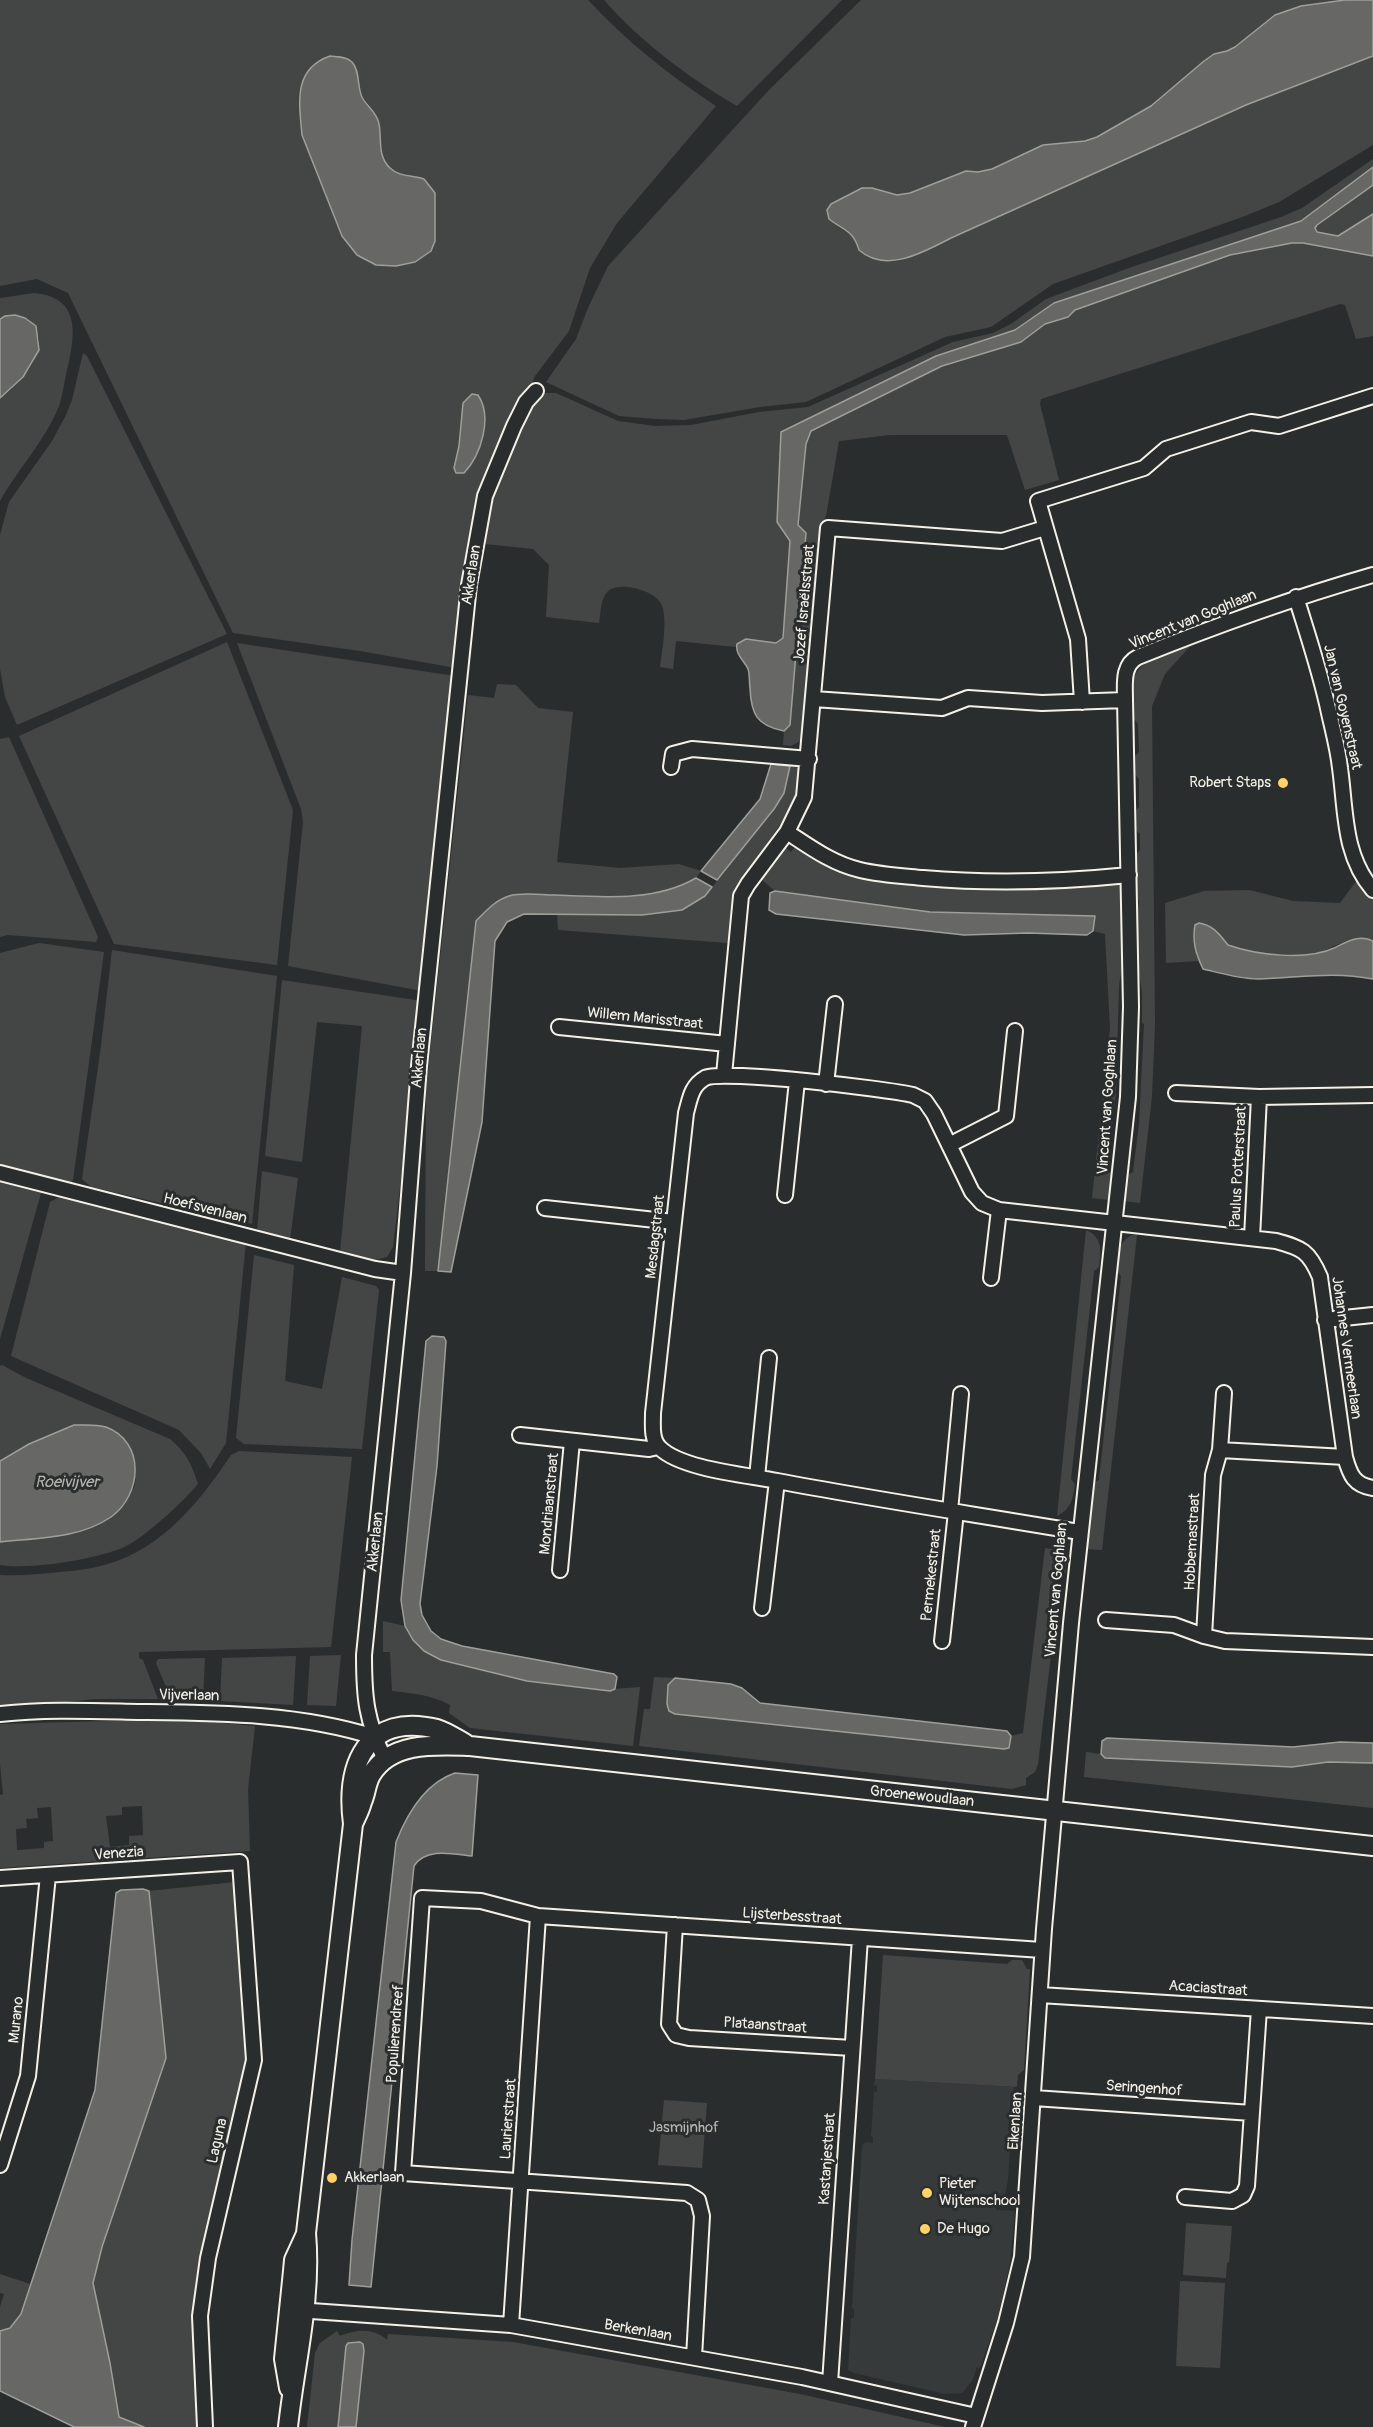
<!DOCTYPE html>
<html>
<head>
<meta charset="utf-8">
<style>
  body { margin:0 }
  canvas { display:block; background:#2a2d2e }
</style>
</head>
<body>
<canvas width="1373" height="2427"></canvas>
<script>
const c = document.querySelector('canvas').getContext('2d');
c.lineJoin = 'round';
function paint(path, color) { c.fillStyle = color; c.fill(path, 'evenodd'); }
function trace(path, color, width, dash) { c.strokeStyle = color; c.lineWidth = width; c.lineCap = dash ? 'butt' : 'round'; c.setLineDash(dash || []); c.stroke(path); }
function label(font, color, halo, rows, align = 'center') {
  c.font = font + ' Pangolin,sans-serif'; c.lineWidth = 6; c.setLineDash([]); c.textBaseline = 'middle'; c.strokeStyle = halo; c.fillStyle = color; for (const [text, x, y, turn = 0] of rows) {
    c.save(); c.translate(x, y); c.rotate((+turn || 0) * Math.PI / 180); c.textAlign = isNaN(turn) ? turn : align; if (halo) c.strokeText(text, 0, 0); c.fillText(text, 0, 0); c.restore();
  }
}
const built = new Path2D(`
  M875,2079L1014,2087L1008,2179L1005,2197L997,2196L996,2210L1015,2211L1010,2263L998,2317L980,2368L977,2367L972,2381L962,2393L945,2394L854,2373L848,2370L851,2318H854V2309L852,2308L862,2145L866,2142L873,2143V2137L871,2136L874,2092H877V2086L874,2085Z`);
const green = new Path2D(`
  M0,0H588C626,41 669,75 716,106L617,223L590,268L569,331L535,376L498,458L456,668L360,651L233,633L68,293L37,279L0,286ZM301,88L360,90C364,102 375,109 379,122C384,141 375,167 401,175C408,177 417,176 424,179L435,193V241L342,236L302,135Z
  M604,0H842L737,106C688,77 642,43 604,0Z
  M861,0H1345L1275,15L1235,47L1227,51L1214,54L1204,61L1151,106L1098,137L1085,141L1043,145L992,169L978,172L966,171L910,193L897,195L872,188H862L831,204L837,226L855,238L859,250L922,253L951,238L1246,105L1373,56V145L1279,202L1245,216L1053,284L991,327L945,337L806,402L760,407L684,420L656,419L619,416L546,382L576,339L588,308L608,266L769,90Z
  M1373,159V167L1301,221L1054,303L1015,330L936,356L781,432L777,522L790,541L783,638L777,643L746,639L737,644L736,647L676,641L673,669L660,667C662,651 669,615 660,602C652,590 620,581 608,591C600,599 601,613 599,623L546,617L549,565L533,549L485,544L494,483L518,428L541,393H556L618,421L655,426L691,425L759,412L808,407L953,342L993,333L1011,324L1046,299L1129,268L1281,217L1302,208Z
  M1373,185V214L1338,236L1317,232L1315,228L1317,225Z
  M1292,243H1303L1373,256V336L1356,339L1345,305L1340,304L1041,399L1040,404L1059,480L1025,490L1007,435H890L839,441L826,516L822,522L806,738L791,746L783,745L784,731L790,725L806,534L798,525L806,444L811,431L942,366L1021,342L1045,324L1068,317L1075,310L1230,255Z
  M34,293C83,297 75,338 66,375C64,385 62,397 59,406C45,441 18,469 0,501V398C19,385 40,362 39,338L5,316L0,319V298Z
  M83,353L87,356L227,634L17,725L5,697L0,669V535L9,502L52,441L66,415L72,400Z
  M227,642L293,810L277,965L114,944L19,736Z
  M237,643L455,676L422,991L288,966L303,822L301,809Z
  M1193,643L1165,674L1152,706L1155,1025L1152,1096L1140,1203L1125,1201L1126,1176L1133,1172L1139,1124L1144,1024L1142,1023V992L1137,961L1136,921L1139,902L1136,895L1135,855L1140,850V834L1135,829V811L1139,807V779L1134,773V757L1139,752L1138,724L1133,718C1133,707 1131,692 1133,681C1139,657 1172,651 1193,643Z
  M497,684L516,685L538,708L573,712L557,862L620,868L679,864L701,871L696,878L678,889L612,898L538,894L476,921L438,1271H425L426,1090L468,695L494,698Z
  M9,737L98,937L96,942L8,935L0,937V739Z
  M790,766L805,769L797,800L732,894L728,943L558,930L557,914L642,915L682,910L705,896L774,809L784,793Z
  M796,846L821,861L948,887H1048L1114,881L1120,883L1122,888L1120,912L1123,920V962L1119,985L1116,1092L1107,1169L1113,1175L1109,1200L1092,1198L1110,1028L1105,934L1093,931L1095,916L930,912L775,891L760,878L785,847L791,852Z
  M1357,880L1373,897V941C1355,931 1327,952 1308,956C1297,958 1241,951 1230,946C1225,944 1222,937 1218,933L1196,955L1199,961L1166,963L1165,903L1204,891L1249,890L1293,901L1340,903Z
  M39,943L104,952L73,1180L70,1183L0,1166V953Z
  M112,950L277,976L252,1224L91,1187L82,1179L101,1046Z
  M282,980L422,1001L393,1247L387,1257L371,1261L340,1252L362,1026L317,1022L302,1162L265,1156Z
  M262,1171L298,1178L290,1240L257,1232Z
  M0,1182L41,1193L0,1339Z
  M61,1196L246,1242L226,1443L210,1469L201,1453L179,1430L11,1356L50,1202Z
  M1086,1230C1103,1237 1101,1251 1099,1267L1094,1271L1071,1479L1075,1484C1073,1499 1071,1509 1057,1516Z
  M1132,1235H1137L1102,1550L1085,1549L1091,1484L1099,1480L1121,1276L1115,1269C1117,1255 1118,1242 1132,1235Z
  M254,1255L294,1265L285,1381L322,1389L342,1277L376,1286L379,1290L362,1449L244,1444L236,1438Z
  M2,1365L26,1378L170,1439C186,1452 192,1465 198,1484C185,1500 146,1536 128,1545C102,1559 30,1570 0,1565V1542L39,1538L128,1499L135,1485L136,1468L91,1426C58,1425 28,1445 0,1461V1366Z
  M239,1451L352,1457L331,1647L139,1652V1658L143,1660L158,1699H95L0,1709V1575C20,1576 40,1574 60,1572C70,1571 82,1570 92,1568C156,1556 197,1506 231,1455Z
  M1045,1548L1064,1551L1067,1560L1065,1575L1060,1579L1038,1764L1035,1772L1026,1778V1785L1012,1789L639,1746L644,1709H650L654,1677L675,1678L671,1681L667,1704L1008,1748L1011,1736L1023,1733Z
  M383,1621L405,1626L424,1651L441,1660L527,1681L610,1691L615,1689L640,1687L633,1746L470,1728L449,1713L450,1705C432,1695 412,1693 392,1691L390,1652H383Z
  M341,1655L336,1706L307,1705L310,1656Z
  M296,1656L293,1705L220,1701L222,1658Z
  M205,1658L203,1701L171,1699L156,1663L158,1659Z
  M180,1719L255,1726L248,1789L250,1851L0,1868V1795L3,1794L0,1764V1724ZM142,1806L143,1835L129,1836V1845L110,1847L106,1816L122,1815V1807ZM51,1807L53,1841L44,1842V1848L17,1850L16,1829L27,1828L26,1819L38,1818L37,1808Z
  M1086,1752L1101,1754L1105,1758L1292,1767L1328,1762L1373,1763V1808L1084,1777Z
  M235,1882L246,2059L195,2285L196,2427H144L119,2417L110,2363L93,2283L102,2247L166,2058L149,1891Z
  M883,1955L1007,1964L1012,1960H1022L1027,1969H1030L1024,2070L1018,2075L1017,2087L875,2079Z
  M664,2100L707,2103L702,2168L658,2165Z
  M1186,2223L1232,2226L1229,2262L1227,2263L1226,2278L1183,2275Z
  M0,2274L30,2284C25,2303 22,2326 0,2331V2307L4,2294L0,2293Z
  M1180,2281L1225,2283L1220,2368L1176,2366Z
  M337,2331L340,2336C357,2329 374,2328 387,2340L388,2334L513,2342L800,2394L945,2427H356L364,2351L363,2344C357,2340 352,2343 346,2346L338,2427H307L315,2353L320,2343Z`);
const water = new Path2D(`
  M1345,0H1373V56L1246,105L951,238C924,252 886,274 859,250C853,230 844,231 829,219L827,210L831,204L862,188H872L897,195L910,193L966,171L978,172L992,169L1043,145L1085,141L1097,137L1151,106L1204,61L1214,54L1227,51L1235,47L1275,15L1301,6Z
  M330,56C337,57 346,56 352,62C360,70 357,87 362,97C367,107 377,112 379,124C382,139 377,156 390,168C399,177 412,175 424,179L435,193V241L431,251L415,262L396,266L376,265L357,255L342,236L302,135C299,102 293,69 330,56Z
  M1373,167V185L1317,225L1315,228L1317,232L1338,236L1373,214V256L1303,243H1292L1230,255L1075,310L1068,317L1045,324L1021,342L942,366L811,431L806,444L798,525L806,533L790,725L784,731C757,726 751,714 750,688C749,682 750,674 748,669C744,660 735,655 737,644L746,639L776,643L783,638L790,541L777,522L781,432L936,356L1015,330L1054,303L1301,221Z
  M15,315L25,318L36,326L39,350L23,377L0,398V319L5,316Z
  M472,394L478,395C493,417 481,455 464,473H456L454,468L459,446L463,403Z
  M771,764L790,766L784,793L774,809L717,880L701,871L760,799Z
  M696,878L712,887L705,896L682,910L642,915L524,914L507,922L495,941L482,1122L451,1272L438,1271L476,921C485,912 495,900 509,896C522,892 541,895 555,895C601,897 655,902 696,878Z
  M775,891L930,912L1095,916L1093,931L1087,935L1028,933L964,935L776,914L769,910L770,893Z
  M1199,923C1213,925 1220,935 1228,945C1257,955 1306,961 1334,948C1346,942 1360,934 1373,941V979C1333,971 1298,978 1258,979C1240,979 1220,973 1203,969C1196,954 1192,942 1195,925Z
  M432,1336L444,1337L446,1341L437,1466L420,1604L422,1615L431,1631L441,1639L462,1646L614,1674L617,1677L615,1689L610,1691L527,1681L441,1660L424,1651L413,1640L405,1626L401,1600L426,1341Z
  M74,1425C84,1425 96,1424 106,1427C146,1442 142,1495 111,1517C79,1539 37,1538 0,1542V1461L29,1444Z
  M675,1678L731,1684L742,1688L760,1703L1007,1731L1011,1736L1009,1748L1004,1749L675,1714L669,1711L667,1704L668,1685Z
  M1107,1738L1293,1747L1340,1742L1373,1743V1763L1328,1762L1292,1767L1105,1758L1101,1754L1102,1741Z
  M455,1773L478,1775L472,1856C453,1854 426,1847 414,1866L371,2287L349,2285L352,2240L396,1842C407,1814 425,1783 455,1773Z
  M143,1889L149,1891L166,2058L102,2247L93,2283L110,2363L119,2417L144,2427H74L0,2391V2331L10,2328L21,2314L95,2090L116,1893L121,1890Z
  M360,2342L363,2344L364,2351L356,2427H338L346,2346L348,2343Z`);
const minor = new Path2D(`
  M1296,597C1308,636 1321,674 1329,713C1333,731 1338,749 1340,768C1346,811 1343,855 1373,890
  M814,699L942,708L968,698L1042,703L1125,700
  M1082,702L1078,639L1038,501L1144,468L1166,449L1251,422L1279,426L1373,396
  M671,767L673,754L692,749L809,759
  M787,832C810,847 833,864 860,870C881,875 902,876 923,878C992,884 1060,882 1129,875
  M559,1027L727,1044
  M724,1075L741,896L748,884L787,832L804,797L828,528L1002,541L1045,528
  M826,1084L835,1004
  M1176,1093L1259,1097L1373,1095
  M949,1145L1006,1116L1015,1031
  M0,1173L375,1269L403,1273
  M785,1195L797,1081
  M545,1208L674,1222
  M1252,1238L1259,1097
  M991,1278L999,1210
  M1325,1320L1373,1315
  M520,1435L649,1449L658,1447
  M1220,1450L1345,1457
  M757,1477L769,1358
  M950,1511L961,1394
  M1079,1532C979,1515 878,1500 777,1481C747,1475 681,1469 660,1448C651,1440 653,1425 653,1413L686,1113C690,1099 691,1086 705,1078C722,1069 887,1089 913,1095L925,1101L934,1114L972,1192L982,1203L999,1210L1276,1241C1302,1248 1309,1251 1320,1277L1345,1457C1350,1475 1354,1485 1373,1488
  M560,1570L572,1441
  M762,1608L777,1481
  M1106,1620L1174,1625L1204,1636L1225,1641L1373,1647
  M1204,1636L1213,1475L1220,1450L1224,1393
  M942,1641L956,1512
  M0,1714C46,1709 92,1711 138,1712C217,1713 299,1713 374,1737
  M385,1760C366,1720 364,1698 364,1655L403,1273L419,1066L469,585L485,496L514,426L526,402L536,391
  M0,1878L240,1862L254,2060L208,2258L200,2316L205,2427
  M675,1925L669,2024L676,2035L689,2038L852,2048
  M1040,1995L1373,2016
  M1034,2098L1252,2113
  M0,2165L28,2076L48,1875
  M1185,2197L1232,2201L1243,2195L1247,2186L1259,2009
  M297,2310L511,2325L802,2377L976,2416
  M511,2325L538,1916
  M694,2357L702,2216L698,2200L687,2193L403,2173L422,1898L481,1901L538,1916L1042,1950
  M830,2383L860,1938
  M973,2427L1006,2323L1022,2257L1044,1929L1071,1623L1128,1097L1131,1007L1125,700C1125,684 1122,665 1138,657C1215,626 1293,598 1373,575`);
const tertiary = new Path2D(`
  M353,1824C356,1817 360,1810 362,1802C366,1793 366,1784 371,1775C391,1741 437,1745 470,1746L1373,1846
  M289,2388L284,2359L293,2271L294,2260L305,2236
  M288,2427C295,2362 312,2299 306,2233L353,1824C345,1764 367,1712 437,1729C447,1732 457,1739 466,1744`);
const markers = [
  [1283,783,6,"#ffd166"],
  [332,2178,6,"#ffd166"],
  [927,2193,6,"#ffd166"],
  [925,2229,6,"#ffd166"]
];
const streetNames = [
  ["Akkerlaan",472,575,-81],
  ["Jozef Israëlsstraat",805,604,-85],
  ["Vincent van Goghlaan",1193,620,-22],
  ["Jan van Goyenstraat",1342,707,77],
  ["Willem Marisstraat",645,1019,6],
  ["Akkerlaan",420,1058,-85],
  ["Vincent van Goghlaan",1108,1107,-86],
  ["Paulus Potterstraat",1239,1167,-87],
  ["Hoefsvenlaan",205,1209,14],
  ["Mesdagstraat",656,1237,-84],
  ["Johannes Vermeerlaan",1346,1348,82],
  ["Mondriaanstraat",550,1504,-85],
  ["Akkerlaan",376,1542,-84],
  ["Hobbemastraat",1193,1542,-87],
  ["Permekestraat",932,1575,-84],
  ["Vincent van Goghlaan",1057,1590,-85],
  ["Vijverlaan",189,1696,1],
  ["Groenewoudlaan",922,1797,6],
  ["Venezia",119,1854,-4],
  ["Lijsterbesstraat",792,1917,4],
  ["Acaciastraat",1208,1989,4],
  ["Murano",17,2020,-84],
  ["Plataanstraat",765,2026,4],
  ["Populierendreef",396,2034,-86],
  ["Seringenhof",1144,2089,4],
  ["Laurierstraat",509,2119,-86],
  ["Eikenlaan",1016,2121,-86],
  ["Laguna",218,2141,-77],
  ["Kastanjestraat",828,2159,-86],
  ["Berkenlaan",638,2331,10]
];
const poiNames = [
  ["Robert Staps",1271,783,"right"],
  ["Akkerlaan",344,2178],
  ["Pieter",939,2184],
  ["Wijtenschool",939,2201],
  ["De Hugo",937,2229]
];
const parkNames = [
  ["Jasmijnhof",684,2128]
];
const waterNames = [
  ["Roeivijver",67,1483]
];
paint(built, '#373a3a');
paint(green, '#444645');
paint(water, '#676866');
trace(water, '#9f9f9a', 1.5);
trace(minor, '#f4f1e8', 18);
trace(tertiary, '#f4f1e8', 22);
trace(minor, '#2a2d2e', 14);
trace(tertiary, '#2a2d2e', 18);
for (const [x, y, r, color] of markers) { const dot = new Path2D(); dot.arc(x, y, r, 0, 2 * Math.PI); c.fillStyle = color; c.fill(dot); trace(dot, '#2a2d2e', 2); }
label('15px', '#f4f1e8', '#2a2d2e', streetNames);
label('15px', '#f4f1e8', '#2a2d2e', poiNames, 'left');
label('15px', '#b6b5af', '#2a2d2e', parkNames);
label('italic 16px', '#b5b3ae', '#2a2d2e', waterNames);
</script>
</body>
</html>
